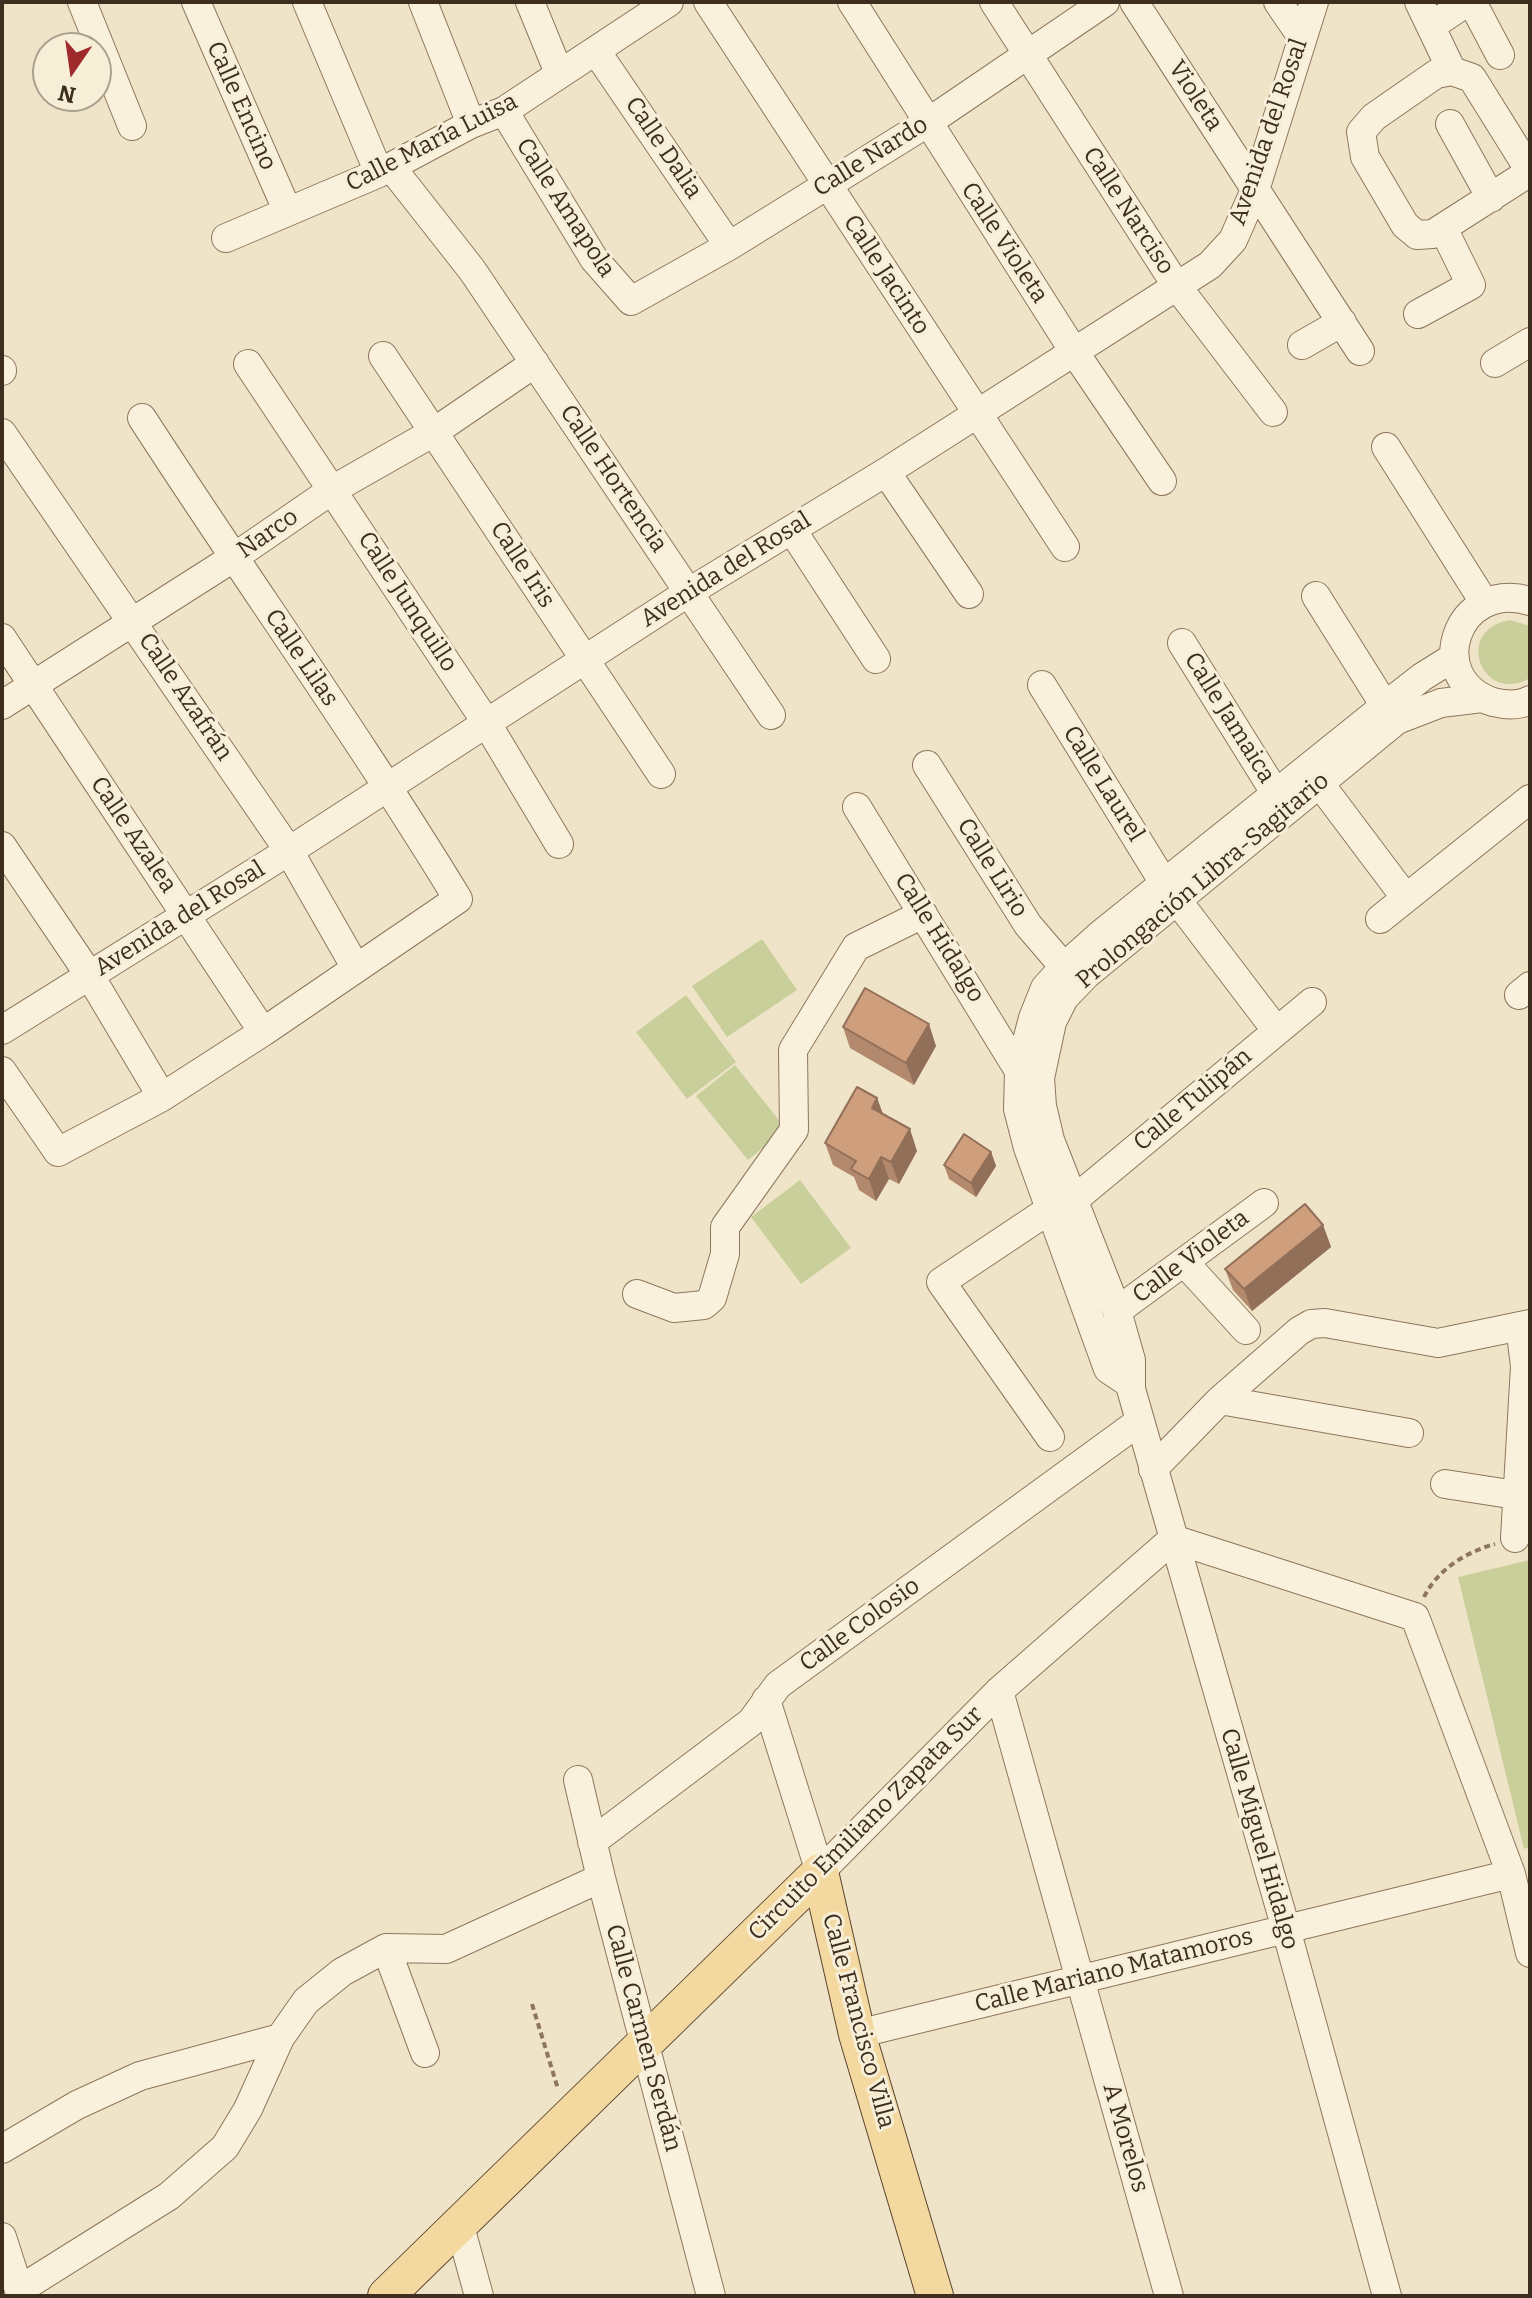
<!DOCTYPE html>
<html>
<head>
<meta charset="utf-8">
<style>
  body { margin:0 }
  #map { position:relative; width:1532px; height:2298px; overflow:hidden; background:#f0e4c8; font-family:Bitter,serif }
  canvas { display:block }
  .frame { position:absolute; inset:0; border:4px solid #3d2e20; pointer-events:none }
  .north { position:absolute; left:32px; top:32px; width:80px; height:80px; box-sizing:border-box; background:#f7eed8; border:2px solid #ada18e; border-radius:50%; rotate:193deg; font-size:22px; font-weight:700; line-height:32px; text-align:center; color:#3d2e20 }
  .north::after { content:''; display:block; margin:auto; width:28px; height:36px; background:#9e2a2b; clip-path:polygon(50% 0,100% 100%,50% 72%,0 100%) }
</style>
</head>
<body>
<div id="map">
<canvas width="1532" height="2298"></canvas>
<div class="frame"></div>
<div class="north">N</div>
</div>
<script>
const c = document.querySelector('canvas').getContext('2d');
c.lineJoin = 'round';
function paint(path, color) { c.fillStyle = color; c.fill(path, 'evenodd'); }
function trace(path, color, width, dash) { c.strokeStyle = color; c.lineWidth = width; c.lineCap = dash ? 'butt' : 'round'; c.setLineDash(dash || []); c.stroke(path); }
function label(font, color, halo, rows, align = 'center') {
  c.font = font + ' Bitter,serif'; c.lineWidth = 6; c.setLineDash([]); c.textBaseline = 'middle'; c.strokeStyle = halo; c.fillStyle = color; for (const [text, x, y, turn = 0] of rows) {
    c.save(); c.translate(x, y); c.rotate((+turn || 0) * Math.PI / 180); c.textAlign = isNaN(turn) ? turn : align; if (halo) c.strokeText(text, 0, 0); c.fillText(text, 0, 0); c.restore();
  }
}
const green = new Path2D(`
  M1510,620L1530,626V678C1483,706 1452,630 1510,620Z
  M762,939L797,990L727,1037L692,986Z
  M686,995L736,1062L687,1099L636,1032Z
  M735,1065L786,1129L748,1160L696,1096Z
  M800,1180L851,1248L801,1284L751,1217Z
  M1530,1560V1847L1524,1849L1458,1577Z`);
const path = new Path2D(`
  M1424,1597C1437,1570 1466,1552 1495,1544
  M532,2004L558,2089`);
const minor = new Path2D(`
  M82,2L132,126
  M196,2L287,210
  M307,2L379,173
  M423,2L471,124
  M530,2L559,73
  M708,2L1065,547
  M852,2L1073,350L1162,481
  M994,2L1176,285L1273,412
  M1134,2L1360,351
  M1278,2L1302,37
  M1419,2L1452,71
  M1472,2L1500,55
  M1431,26L1467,2
  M596,51L729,246
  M504,111L594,259L631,301L729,246L927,123L1105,2
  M1450,124L1491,198
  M391,167L472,270L771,715
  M1530,171L1472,78L1452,71L1436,74L1374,117L1361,132L1365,157L1405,225L1417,235L1433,234L1530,172
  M226,238L379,173L471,124L504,111L669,2
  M1418,314L1471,285L1443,228
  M1302,345L1342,322
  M383,356L661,774
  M1495,363L1530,342
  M248,364L486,722L559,844
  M2,370V371
  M2,433L289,851L356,968
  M1386,447L1484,602
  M886,472L969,594
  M792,530L876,659
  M1316,596L1385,706L1397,720
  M1530,601C1456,579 1423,679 1493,702C1505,705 1519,706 1530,700
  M2,638L263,1032
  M1182,643L1276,794
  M1042,685L1164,883L1276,1030
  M2,705L233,558L332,490L434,432L535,363
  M927,765L1028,925L1064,967
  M1320,784L1405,897
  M857,807L1019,1071
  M2,846L90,976L162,1097
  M1380,919L1530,799
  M1519,995L1530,986
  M2,1030L289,851L689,592L886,472L1210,265L1233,240L1255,190L1314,2
  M2,1071L58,1152L162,1097L263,1032L458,899C358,735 246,579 142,418
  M1184,1262L1246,1330
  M637,1294L674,1308L704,1305L712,1298L725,1254V1227L794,1130L793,1050L856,947L923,914
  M1117,1311L1264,1203
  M1129,1383L1108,1369L1028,1148L1018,1109L1019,1071L1033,1018L1045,988L1064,967L1101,934L1385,706L1422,677L1454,657
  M1220,1400L1409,1433
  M1050,1437L941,1282L1052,1208L1075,1199L1312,1002
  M1153,1469L1220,1400L1299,1331L1311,1324L1325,1323L1438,1343L1530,1324
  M1445,1484L1516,1495
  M1515,1538L1525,1366L1520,1326
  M999,1691L1169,2296
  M766,1700L820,1872L999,1691L1173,1539L1415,1617L1511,1874L1530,1953
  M578,1780L601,1878L711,2296
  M592,1842L751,1722L778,1685L1140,1421
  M386,1948L425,2053
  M857,2034L1511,1874
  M2,2149L77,2105L140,2076L280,2038
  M459,2223L479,2296
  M2,2237L21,2296
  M19,2290L169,2196L225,2147L248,2109L280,2038L306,2001L342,1972L386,1948L446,1949L601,1878
  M1387,2296L1286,1929L1131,1389V1360L1117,1311L1050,1140L1042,1106L1040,1078L1052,1022L1064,998L1086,975L1397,720L1441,703L1482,698`);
const major = new Path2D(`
  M820,1872L857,2034L935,2296
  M386,2296L820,1872`);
const wall = new Path2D(`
  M843,1027L936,1046L914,1085L850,1048Z
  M877,1098L883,1114L917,1151L899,1184L889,1179L876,1201L859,1190L854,1177L833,1165L825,1143Z
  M991,1152L996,1166L976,1197L949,1179L944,1165Z
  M1323,1225L1331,1247L1252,1311L1233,1290L1225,1269Z`);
const shadedWall = new Path2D(`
  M929,1024L936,1046L914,1085L906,1063Z
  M877,1098L885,1120L872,1108Z
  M910,1129L917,1151L899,1184L891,1162Z
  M991,1152L996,1166L976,1197L971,1183Z
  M881,1157L889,1179L876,1201L869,1179Z
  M1323,1225L1331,1247L1252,1311L1244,1289Z`);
const building = new Path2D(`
  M865,988L929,1024L906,1063L843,1027Z
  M857,1087L877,1098L872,1108L910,1129L891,1162L881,1157L869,1179L851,1169L856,1161L825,1143Z
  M964,1134L991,1152L971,1183L944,1165Z
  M1305,1204L1323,1225L1244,1289L1225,1269Z`);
const streetNames = [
  ["Violeta",1195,96,57],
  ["Calle Encino",241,106,66],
  ["Avenida del Rosal",1269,132,-71],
  ["Calle María Luisa",432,143,-27],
  ["Calle Dalia",663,148,56],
  ["Calle Nardo",871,157,-32],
  ["Calle Amapola",565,208,57],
  ["Calle Narciso",1128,211,57],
  ["Calle Violeta",1004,243,57],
  ["Calle Jacinto",886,275,57],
  ["Calle Hortencia",613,479,56],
  ["Narco",268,534,-35],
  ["Calle Iris",522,565,57],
  ["Avenida del Rosal",726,570,-32],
  ["Calle Junquillo",407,602,57],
  ["Calle Lilas",301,658,56],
  ["Calle Azafrán",185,697,56],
  ["Calle Jamaica",1229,718,58],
  ["Calle Laurel",1103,784,58],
  ["Calle Azalea",133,835,56],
  ["Calle Lirio",992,868,58],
  ["Prolongación Libra-Sagitario",1203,881,-40],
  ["Avenida del Rosal",180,919,-32],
  ["Calle Hidalgo",939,938,58],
  ["Calle Tulipán",1193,1100,-40],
  ["Calle Violeta",1191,1257,-37],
  ["Calle Colosio",860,1625,-36],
  ["Circuito Emiliano Zapata Sur",866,1824,-45],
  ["Calle Miguel Hidalgo",1259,1839,74],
  ["Calle Mariano Matamoros",1114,1971,-14],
  ["Calle Francisco Villa",858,2021,75],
  ["Calle Carmen Serdán",643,2038,75],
  ["A Morelos",1125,2138,74]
];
paint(green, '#c9cf9b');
trace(minor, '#8d765c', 30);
trace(major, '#5b4430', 38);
trace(path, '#8d765c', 4, [6, 4]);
trace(minor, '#faf1dc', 28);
trace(major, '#f3d9a0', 36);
paint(wall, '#b2896c');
paint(shadedWall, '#916f58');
paint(building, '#cf9f7d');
trace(building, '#916f58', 2);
label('24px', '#3d2e20', '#f7eed8', streetNames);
</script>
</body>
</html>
